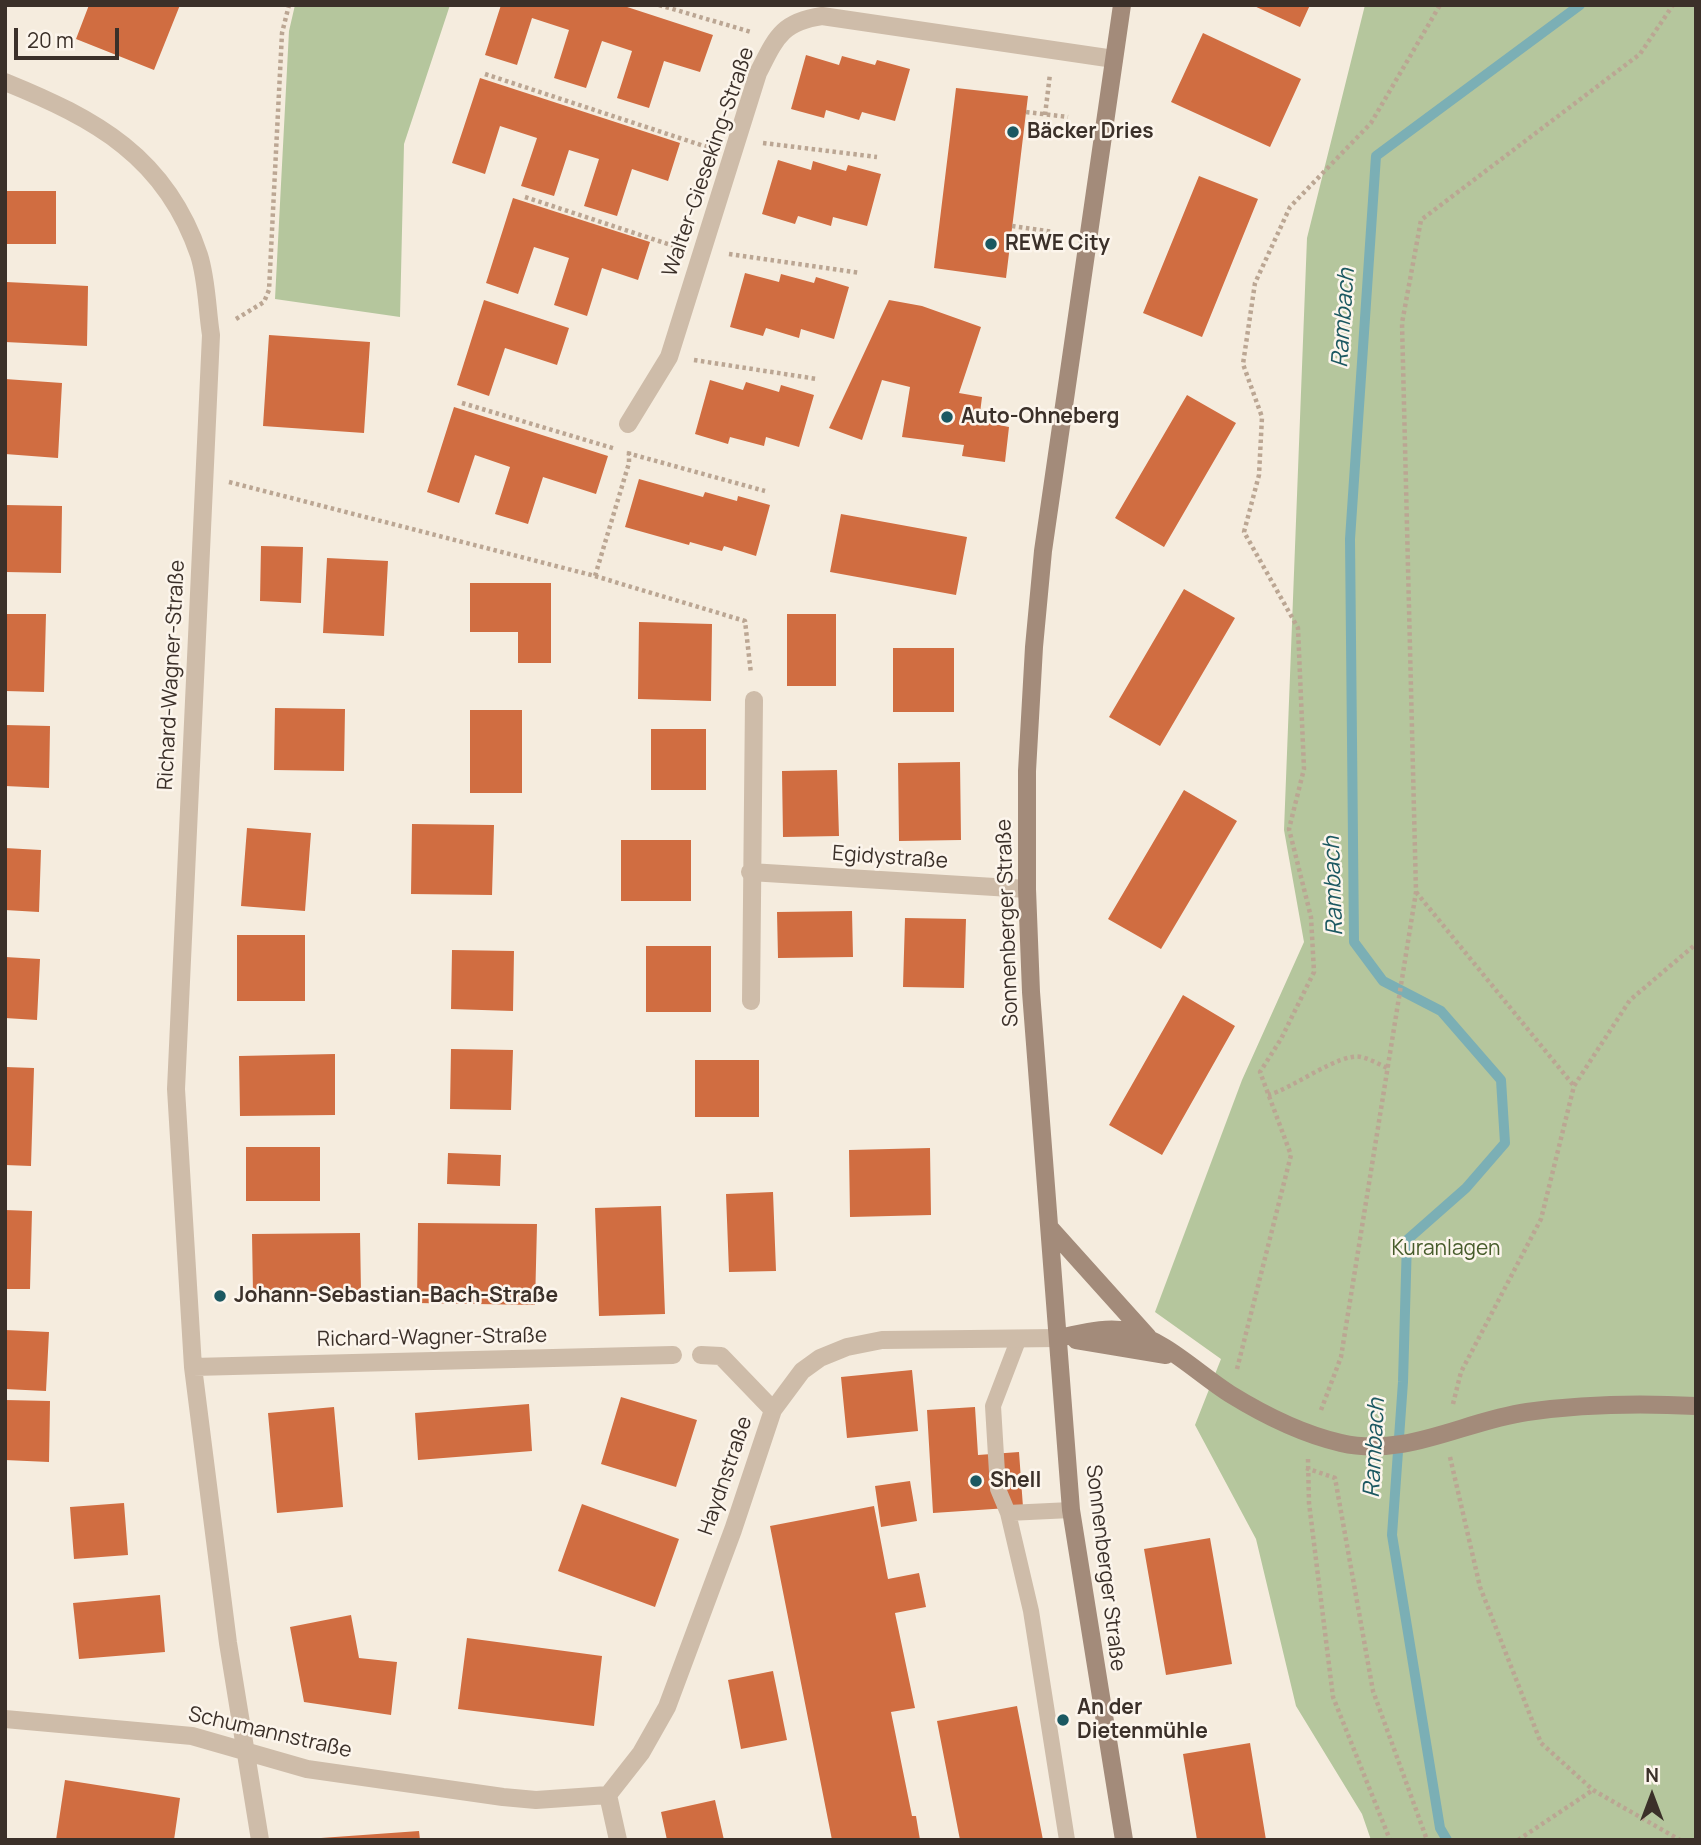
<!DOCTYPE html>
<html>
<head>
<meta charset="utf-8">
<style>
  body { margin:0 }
  #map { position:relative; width:1701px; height:1845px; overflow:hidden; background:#f5ecde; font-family:Manrope,sans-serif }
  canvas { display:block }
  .frame { position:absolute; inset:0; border:7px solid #3b3029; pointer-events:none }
  .north { position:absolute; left:1617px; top:1761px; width:70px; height:70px; -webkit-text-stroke:5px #fcf5ec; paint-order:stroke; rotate:0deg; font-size:19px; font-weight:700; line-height:28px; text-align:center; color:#3b3029 }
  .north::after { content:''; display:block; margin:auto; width:24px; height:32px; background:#3b3029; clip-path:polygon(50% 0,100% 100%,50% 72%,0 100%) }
  .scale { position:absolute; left:14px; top:28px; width:105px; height:32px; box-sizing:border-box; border:4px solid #3b3029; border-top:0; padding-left:9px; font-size:21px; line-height:24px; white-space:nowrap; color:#3b3029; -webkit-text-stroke:5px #fcf5ec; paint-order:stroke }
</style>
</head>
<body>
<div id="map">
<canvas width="1701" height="1845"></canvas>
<div class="frame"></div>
<div class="north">N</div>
<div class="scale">20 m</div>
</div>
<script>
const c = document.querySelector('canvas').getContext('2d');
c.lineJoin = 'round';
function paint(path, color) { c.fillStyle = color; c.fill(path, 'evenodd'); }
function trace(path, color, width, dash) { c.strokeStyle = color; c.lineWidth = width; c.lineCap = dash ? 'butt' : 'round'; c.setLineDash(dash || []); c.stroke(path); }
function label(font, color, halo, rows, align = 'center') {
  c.font = font + ' Manrope,sans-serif'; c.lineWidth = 5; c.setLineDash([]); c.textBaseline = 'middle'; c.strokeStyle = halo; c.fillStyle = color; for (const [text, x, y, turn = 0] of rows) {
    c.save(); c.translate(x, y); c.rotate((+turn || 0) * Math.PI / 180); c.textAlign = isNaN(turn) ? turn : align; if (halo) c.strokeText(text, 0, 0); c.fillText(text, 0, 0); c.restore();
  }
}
const green = new Path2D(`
  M295,5H450L404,144L400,317L275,299L289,31Z
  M1365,5H1696V1840H1371L1362,1814L1296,1706L1256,1539L1195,1425L1221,1359L1155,1312L1242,1080L1304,942L1284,830L1307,238Z`);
const stream = new Path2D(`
  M1447,1840L1440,1828L1392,1535L1403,1382L1407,1240L1466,1188L1505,1143L1501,1080L1441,1011L1383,981L1354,942L1350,539L1376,156L1580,5`);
const building = new Path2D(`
  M89,5H180L154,70L76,39Z
  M501,5H621L713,35L700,72L664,61L649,108L617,98L632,51L602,41L586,88L554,78L569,30L532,18L517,65L485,55Z
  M1252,5H1310L1300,27Z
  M1203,33L1301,79L1270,147L1171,102Z
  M806,55L839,65L842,56L875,65L877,60L910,69L895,121L862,112L859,120L826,110L824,118L791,109Z
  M480,78L680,143L668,181L632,169L617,216L584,206L599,159L569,150L554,196L521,186L537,138L500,126L485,174L452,163Z
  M956,88L1028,96L1006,278L934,268Z
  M778,160L811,170L813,161L846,171L848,165L881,174L867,226L833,217L831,226L798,216L795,224L762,214Z
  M1199,176L1258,199L1202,337L1143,313Z
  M5,191H56V244H5Z
  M513,198L650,242L638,280L602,268L587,316L554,305L569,258L534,247L518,294L486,283Z
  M745,273L779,282L781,274L814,283L816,277L849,287L834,339L801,329L799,338L766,328L763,336L730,327Z
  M6,282L88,286L87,346L5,342Z
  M484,300L569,328L557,365L505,348L489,396L457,385Z
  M889,300L922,306L981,327L959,393L982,397L979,421L1009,427L1005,462L962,456L964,445L902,437L910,387L882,380L862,440L829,428Z
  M269,335L370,342L364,433L263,426Z
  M5,379L62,383L58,458L5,454Z
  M710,380L743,390L746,382L779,392L781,385L814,395L799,447L766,437L764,446L730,437L728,444L695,434Z
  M1187,395L1236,423L1164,547L1115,518Z
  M454,407L608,456L596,494L543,477L528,524L495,514L510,467L475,455L459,503L427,492Z
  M639,479L703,497L705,492L737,501L738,496L770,505L756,556L724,546L722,551L690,542L689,545L625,527Z
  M5,505L62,506L61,573L5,572Z
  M841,514L967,537L956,595L830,572Z
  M261,546L303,547L301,603L260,601Z
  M327,558L388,561L384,636L323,633Z
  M470,583H551V663H518V632H470Z
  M1184,589L1235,618L1160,746L1109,717Z
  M5,614H46L44,692L5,691Z
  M787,614H836V686H787Z
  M639,622L712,624L711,701L638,699Z
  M893,648H954V712H893Z
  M275,708L345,709L344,771L274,770Z
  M470,710H522V793H470Z
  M5,725L50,726L49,788L5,786Z
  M651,729H706V790H651Z
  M960,762L961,840L899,841L898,763Z
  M837,770L839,836L783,837L782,771Z
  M1184,790L1237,821L1161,949L1108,919Z
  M412,824L494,825L492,895L411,894Z
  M247,828L311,833L305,911L241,906Z
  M621,840H691V901H621Z
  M5,848L41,850L39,912L5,910Z
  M852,911L853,957L778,958L777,912Z
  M905,918L966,919L964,988L903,987Z
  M237,935H305V1001H237Z
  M646,946H711V1012H646Z
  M452,950L514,951L513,1011L451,1009Z
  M5,957L40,959L37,1020L5,1018Z
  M1183,995L1235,1026L1162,1155L1109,1125Z
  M451,1049L513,1050L511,1110L450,1109Z
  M335,1054V1115L240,1116L239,1056Z
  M695,1060H759V1117H695Z
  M5,1067L34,1068L31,1166L5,1165Z
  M246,1147H320V1201H246Z
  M930,1148L931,1215L850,1217L849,1150Z
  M448,1153L501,1155L500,1186L447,1184Z
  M773,1192L776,1271L729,1272L726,1194Z
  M661,1206L665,1314L599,1316L595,1208Z
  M5,1210L32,1211L30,1289H5Z
  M418,1223L537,1224L535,1305L417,1303Z
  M360,1233L361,1292L253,1293L252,1234Z
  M5,1330L49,1332L46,1391L5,1389Z
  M912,1370L918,1431L847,1438L841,1377Z
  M621,1397L697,1420L676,1487L601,1464Z
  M5,1400L50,1401L49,1462L5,1460Z
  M529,1404L532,1451L418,1460L415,1413Z
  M334,1407L343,1507L277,1513L268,1413Z
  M975,1407L978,1455L1019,1452L1023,1507L933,1513L927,1410Z
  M910,1481L917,1521L881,1527L875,1486Z
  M124,1503L128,1555L74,1559L70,1507Z
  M582,1504L679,1539L655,1607L558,1571Z
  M874,1506L888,1579L919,1573L926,1607L895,1613L915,1708L891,1712L912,1816H916L920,1840H832L770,1526Z
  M1210,1538L1232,1664L1166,1675L1144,1549Z
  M160,1595L165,1652L79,1659L73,1603Z
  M351,1615L359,1658L397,1662L391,1715L304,1702L290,1627Z
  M467,1638L602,1656L594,1726L458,1709Z
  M773,1671L787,1740L741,1749L728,1680Z
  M1017,1706L1043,1840H960L937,1721Z
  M1250,1743L1266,1840H1197L1183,1754Z
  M65,1780L180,1798L174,1840H56Z
  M715,1800L724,1840H667L661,1812Z
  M419,1831L420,1840H321V1838Z`);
const path = new Path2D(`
  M659,5L751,32
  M485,74L707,147
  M1026,112L1068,117
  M1045,115L1050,74
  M763,143L877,157
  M525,197L677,247
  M1012,226L1053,232
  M729,254L860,273
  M236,319L264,302L269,290L282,33L289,5
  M694,360L817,379
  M462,403L616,449
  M627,453L765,491
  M229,482L595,576L629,463V449
  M595,576L745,621L751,674
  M1416,892L1574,1086
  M1268,1095C1292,1089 1340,1052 1361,1057C1370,1059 1379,1064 1387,1068
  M1237,1369L1291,1155L1260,1072L1281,1039L1314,972L1311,917L1289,829L1304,769L1298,628L1244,532L1259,475L1262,417L1243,364L1255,283L1290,207L1371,123L1440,5
  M1453,1404L1461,1372L1541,1219L1574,1086L1630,1000L1696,944
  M1321,1410L1341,1357L1416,892L1402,323L1421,220L1640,54L1673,5
  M1450,1457L1480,1587L1541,1743L1593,1790L1680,1840
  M1308,1459L1309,1503L1333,1697L1390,1840
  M1306,1468L1335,1478L1373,1691L1427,1840
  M1518,1840L1593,1790`);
const lane = new Path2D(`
  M1008,1513L998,1489L993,1406L1019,1338
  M1067,1840L1031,1611L1008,1513L1071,1510`);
const street = new Path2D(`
  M5,82C96,119 166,157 199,255C207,280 207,310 211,335L176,1089L193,1367L228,1643L260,1840
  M628,424L669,357L758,73C776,38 781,22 822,16L1114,59
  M750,872L1027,889
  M751,1001L754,700
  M701,1355L721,1356L773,1410
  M193,1367L673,1355
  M5,1719L192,1736L307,1769L503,1797L536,1800L608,1795
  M618,1840L608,1795L641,1753L667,1707L733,1530L773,1410L802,1371L820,1358L847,1347L882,1340L1058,1338`);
const secondary = new Path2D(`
  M1122,5L1043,551L1034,647L1027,771V889L1031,992L1071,1510L1124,1840
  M1050,1228L1148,1337
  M1058,1338C1080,1334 1105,1326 1127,1331C1165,1340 1197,1373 1230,1394C1264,1415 1302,1434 1341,1443C1406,1458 1464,1421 1527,1412C1583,1404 1639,1403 1696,1406
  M1076,1340L1166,1355`);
const markers = [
  [1013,132,7,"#1b5861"],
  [991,244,7,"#1b5861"],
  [947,417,7,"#1b5861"],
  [220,1296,7,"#1b5861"],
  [976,1481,7,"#1b5861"],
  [1063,1720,7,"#1b5861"]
];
const poiNames = [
  ["Bäcker Dries",1027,132],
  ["REWE City",1005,244],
  ["Auto-Ohneberg",961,417],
  ["Johann-Sebastian-Bach-Straße",234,1296],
  ["Shell",990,1481],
  ["An der",1077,1708],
  ["Dietenmühle",1077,1732]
];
const streetNames = [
  ["Walter-Gieseking-Straße",709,162,-71],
  ["Richard-Wagner-Straße",172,675,-87],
  ["Egidystraße",890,858,4],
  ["Sonnenberger Straße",1008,923,-92],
  ["Richard-Wagner-Straße",432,1338,-1],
  ["Haydnstraße",726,1476,-71],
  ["Sonnenberger Straße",1105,1568,83],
  ["Schumannstraße",270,1733,13]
];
const parkNames = [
  ["Kuranlagen",1446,1249]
];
const waterNames = [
  ["Rambach",1344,318,-86],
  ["Rambach",1334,886,-92],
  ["Rambach",1375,1448,-87]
];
paint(green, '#b5c69d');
trace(stream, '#7bafb5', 10);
paint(building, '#d06d41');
trace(path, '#bba693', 4.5, [3.5, 3.5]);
trace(lane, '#cebca9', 16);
trace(street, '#cebca9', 18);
trace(secondary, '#a38b7a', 18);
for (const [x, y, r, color] of markers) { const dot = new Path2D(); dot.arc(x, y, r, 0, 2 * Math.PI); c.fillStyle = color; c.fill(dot); trace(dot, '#fcf5ec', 2.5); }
label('bold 21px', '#3b3029', '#fcf5ec', poiNames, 'left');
label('21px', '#3b3029', '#fcf5ec', streetNames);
label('21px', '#475c2b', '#fcf5ec', parkNames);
label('italic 23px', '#1b5861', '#fcf5ec', waterNames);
</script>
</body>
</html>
